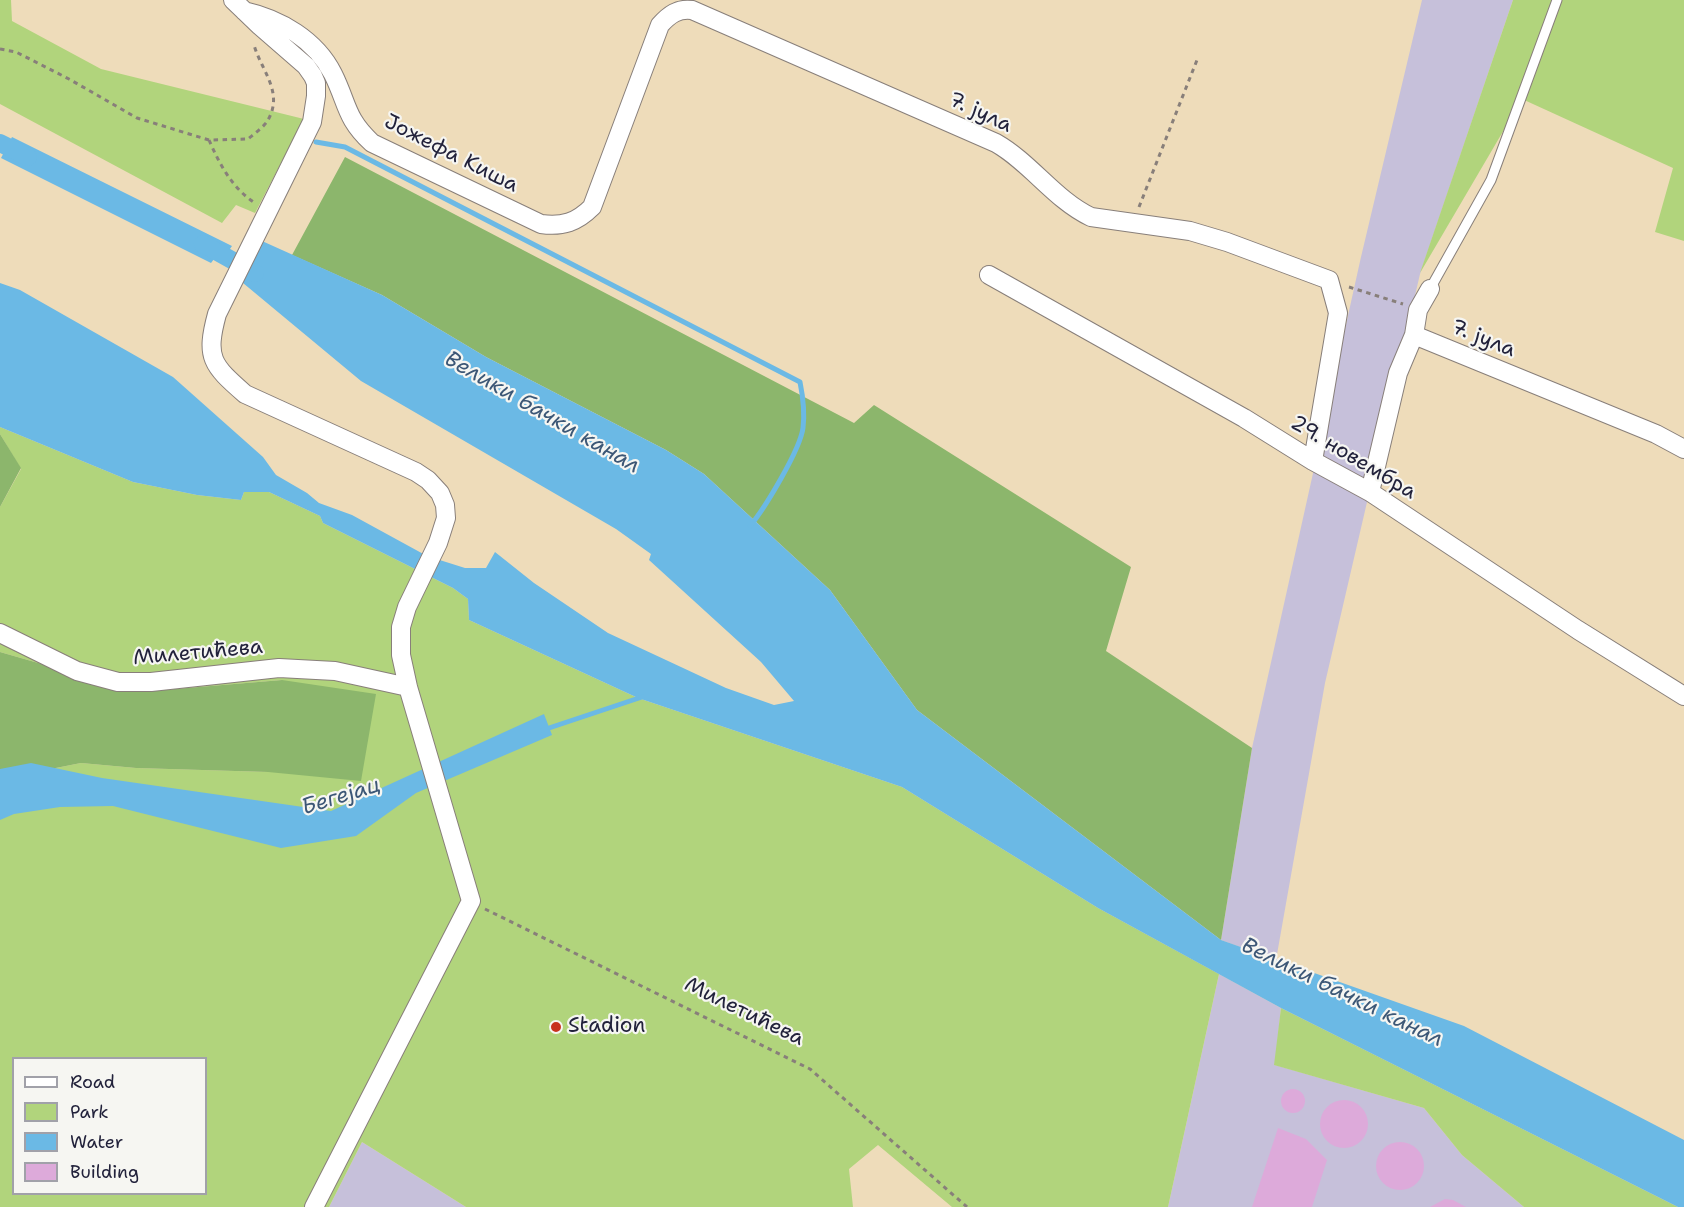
<!DOCTYPE html>
<html>
<head>
<meta charset="utf-8">
<style>
  body { margin:0 }
  #map { position:relative; width:1684px; height:1207px; overflow:hidden; background:#eedcba; font-family:"Shantell Sans",sans-serif }
  canvas { display:block }
  .legend { position:absolute; left:12px; top:1057px; width:195px; height:138px; box-sizing:border-box; background:#f6f6f2; border:2px solid #a1a1a9; margin:0; padding:8px 10px; list-style:none; font-size:18px; color:#22223b }
  .legend li { display:flex; align-items:center; gap:12px; height:30px }
  .legend b { width:30px; border:2px solid #a1a1a9 }
</style>
</head>
<body>
<div id="map">
<canvas width="1684" height="1207"></canvas>
<ul class="legend">
<li><b style="height:8px;background:#fff"></b>Road</li>
<li><b style="height:16px;background:#b1d47c"></b>Park</li>
<li><b style="height:16px;background:#6bb9e5"></b>Water</li>
<li><b style="height:16px;background:#ddaada"></b>Building</li>
</ul>
</div>
<script>
const c = document.querySelector('canvas').getContext('2d');
c.lineJoin = 'round';
function paint(path, color) { c.fillStyle = color; c.fill(path, 'evenodd'); }
function trace(path, color, width, dash) { c.strokeStyle = color; c.lineWidth = width; c.lineCap = dash ? 'butt' : 'round'; c.setLineDash(dash || []); c.stroke(path); }
function label(font, color, halo, rows, align = 'center') {
  c.font = font + ' "Shantell Sans",sans-serif'; c.lineWidth = 4.5; c.setLineDash([]); c.textBaseline = 'middle'; c.strokeStyle = halo; c.fillStyle = color; for (const [text, x, y, turn = 0] of rows) {
    c.save(); c.translate(x, y); c.rotate((+turn || 0) * Math.PI / 180); c.textAlign = isNaN(turn) ? turn : align; if (halo) c.strokeText(text, 0, 0); c.fillText(text, 0, 0); c.restore();
  }
}
const industrial = new Path2D(`
  M1422,0H1513L1420,274L1325,683L1276,960L1221,940L1252,748L1361,257Z
  M1219,974L1281,1008L1275,1065L1424,1108L1462,1155L1524,1207H1168Z
  M362,1142L466,1207H329Z`);
const green = new Path2D(`
  M0,0H11L12,21L101,69L304,119L255,213L236,205L222,223L0,104Z
  M1513,0H1684V241L1655,232L1673,168L1522,99L1420,273Z
  M0,427L133,482L197,495L241,500L244,492H269L320,516L323,523L453,588L468,599L469,620L638,698L902,787L1098,908L1219,974L1168,1207H952L878,1145L849,1169L853,1207H466L362,1142L329,1207H0V779L81,763L136,768L268,772L282,680L139,692L0,652V507L21,469L0,434ZM14,1058H206V1194H14Z
  M1281,1008L1678,1207H1524L1462,1155L1424,1108L1274,1065Z`);
const forest = new Path2D(`
  M345,157L854,423L874,405L1131,567L1106,651L1252,748L1221,940L917,710L830,590L704,474L666,450L486,357L382,295L292,255Z
  M0,434L21,468L0,507Z
  M0,652L139,692L282,680L376,694L361,781L268,772L136,768L81,763L0,779Z`);
const water = new Path2D(`
  M12,137L232,246L221,262L214,259L211,263L1,158Z
  M262,241L382,295L486,357L666,450L704,474L830,590L917,710L1221,940L1464,1026L1684,1140V1207H1678L1281,1008L1098,908L902,787L638,698L469,620L468,599L453,588L323,523L320,516L269,492H244L241,500L197,495L133,482L0,427V283L20,290L173,377L263,457L276,475L307,493L319,503L352,515L427,556L465,568H486L495,552L534,583L608,633L726,688L774,705L794,701L761,662L649,560L651,554L616,529L361,381L243,283L229,274Z
  M544,714L552,735L416,793L356,836L281,848L113,806L60,807L14,814L0,820V769L31,763L102,778L331,811Z`);
const stream = new Path2D(`
  M316,142L345,147L800,382C803,397 805,412 803,428C800,450 765,508 750,526
  M543,730L642,697`);
const canal = new Path2D(`
  M0,143L28,157
  M203,244L255,273`);
const building = new Path2D(`
  M1281 1101a12 12 0 1 1 24 0a12 12 0 1 1-24 0Z
  M1320 1124a24 24 0 1 1 48 0a24 24 0 1 1-48 0Z
  M1278,1128L1306,1139L1327,1160L1312,1207H1252Z
  M1376 1166a24 24 0 1 1 48 0a24 24 0 1 1-48 0Z
  M1445,1199L1453,1200L1466,1207H1430Z`);
const path = new Path2D(`
  M0,49L16,52L69,79L137,118L209,140L248,139C254,134 264,127 268,120C284,92 261,70 254,45
  M209,140C220,165 232,188 255,203
  M1139,207L1197,60
  M1349,287L1403,304
  M485,909L810,1069L967,1207`);
const lane = new Path2D(`
  M1430,289L1491,180L1557,0`);
const street = new Path2D(`
  M233,0L260,26L306,66L313,76L316,83V96L312,122L217,314C205,358 212,365 245,394L416,472L428,480L440,493L445,505L446,518L438,543L407,607L401,627V655L408,687L471,901L314,1207
  M244,11C280,19 316,40 333,74C348,104 345,118 372,143L541,224C563,227 577,222 592,207L660,25C669,15 678,8 692,10L996,143C1031,163 1055,200 1091,217L1190,231L1227,242L1329,280L1338,313L1313,461
  M989,275L1244,418L1313,461L1370,492L1578,630L1684,696
  M1414,335L1418,310L1430,289
  M1370,492L1398,373L1414,335L1656,434L1684,449
  M0,633L77,671L118,682H151L279,668L335,671L408,687`);
const markers = [
  [556,1027,6,"#c8321e"]
];
const streetNames = [
  ["7. јула",980,113,25],
  ["Јожефа Киша",451,154,27],
  ["7. јула",1483,339,22],
  ["29. новембра",1353,458,31],
  ["Милетићева",198,653,-5],
  ["Милетићева",744,1012,26]
];
const poiNames = [
  ["Stadion",568,1027]
];
const waterNames = [
  ["Велики бачки канал",542,413,30],
  ["Бегејац",341,797,-17],
  ["Велики бачки канал",1342,993,26]
];
paint(industrial, '#c6c0da');
paint(green, '#b1d47c');
paint(forest, '#8cb66c');
paint(water, '#6bb9e5');
trace(stream, '#6bb9e5', 5);
trace(canal, '#6bb9e5', 18);
paint(building, '#ddaada');
trace(lane, '#887f7a', 11);
trace(street, '#887f7a', 20);
trace(path, '#887f7a', 3, [4.5, 4.5]);
trace(lane, '#fff', 9);
trace(street, '#fff', 18);
for (const [x, y, r, color] of markers) { const dot = new Path2D(); dot.arc(x, y, r, 0, 2 * Math.PI); c.fillStyle = color; c.fill(dot); trace(dot, '#f6f6f2', 2); }
label('21px', '#22223b', '#f6f6f2', streetNames);
label('21px', '#22223b', '#f6f6f2', poiNames, 'left');
label('italic 22px', '#3c5776', '#f6f6f2', waterNames);
</script>
</body>
</html>
